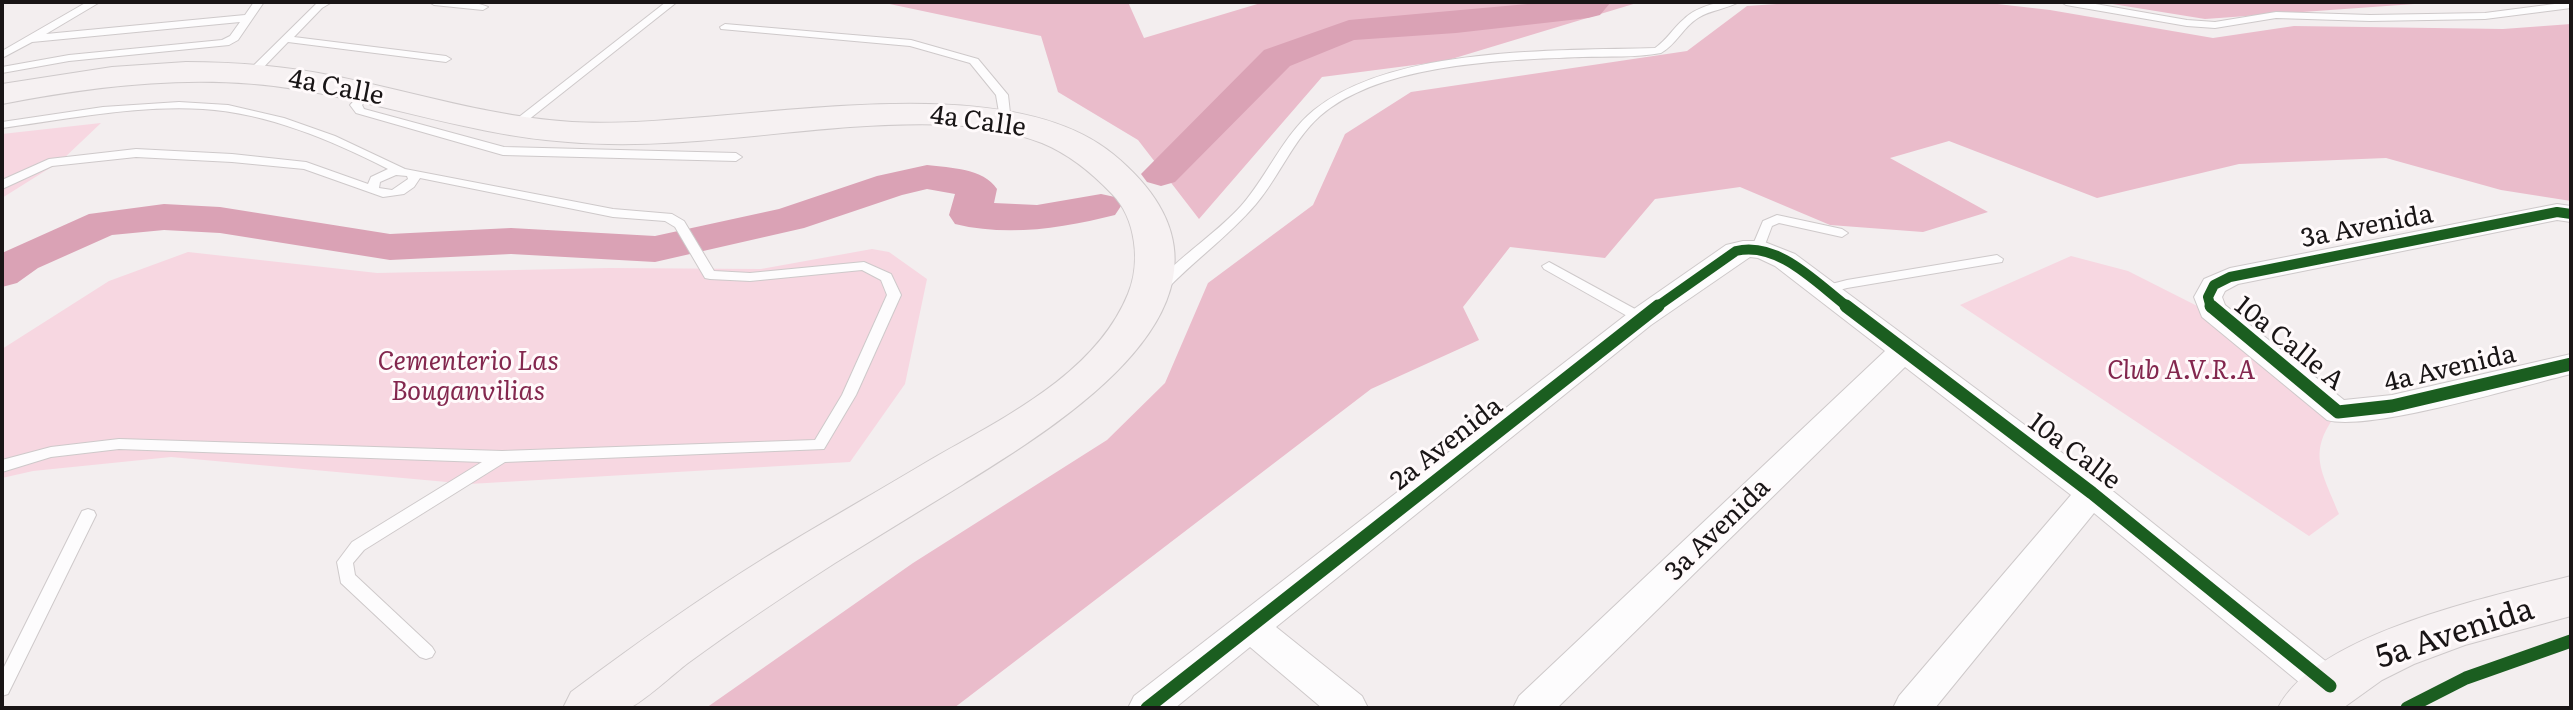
<!DOCTYPE html>
<html>
<head>
<meta charset="utf-8">
<style>
  body { margin:0 }
  #map { position:relative; width:2573px; height:710px; overflow:hidden; background:#f3eeef; font-family:Literata,serif }
  canvas { display:block }
  .frame { position:absolute; inset:0; border:4px solid #191516; pointer-events:none }
</style>
</head>
<body>
<div id="map">
<canvas width="2573" height="710"></canvas>
<div class="frame"></div>
</div>
<script>
const c = document.querySelector('canvas').getContext('2d');
c.lineJoin = 'round';
function paint(path, color) { c.fillStyle = color; c.fill(path, 'evenodd'); }
function trace(path, color, width, dash) { c.strokeStyle = color; c.lineWidth = width; c.lineCap = dash ? 'butt' : 'round'; c.setLineDash(dash || []); c.stroke(path); }
function label(font, color, halo, rows, align = 'center') {
  c.font = font + ' Literata,serif'; c.lineWidth = 6; c.setLineDash([]); c.textBaseline = 'middle'; c.strokeStyle = halo; c.fillStyle = color; for (const [text, x, y, turn = 0] of rows) {
    c.save(); c.translate(x, y); c.rotate((+turn || 0) * Math.PI / 180); c.textAlign = isNaN(turn) ? turn : align; if (halo) c.strokeText(text, 0, 0); c.fillText(text, 0, 0); c.restore();
  }
}
const green = new Path2D(`
  M101,123L61,161L2,198V134Z
  M872,249L889,252L927,279L905,384L850,462L469,484L171,457L33,471L2,478V349L109,281L188,252L377,273L609,268L761,269Z
  M2071,256L2128,271L2219,317L2338,412C2306,453 2322,471 2339,514L2309,536L1960,305Z`);
const forest = new Path2D(`
  M880,2H1128L1144,38L1264,2H1640L1445,61L1322,77L1199,219L1138,140L1058,92L1041,36Z
  M1806,2H1980L2050,10L2213,38L2294,26L2503,29L2571,24V201L2501,190L2386,158L2239,164L2097,198L1949,141L1890,158L1988,212L1923,232L1830,225L1740,187L1655,199L1605,258L1510,247L1463,307L1479,340L1371,389L954,708H706L913,563L1107,440L1165,383L1208,283L1313,205L1345,134L1411,92L1687,51L1747,6Z
  M2100,2H2442L2205,19Z`);
const river = new Path2D(`
  M1550,2H1611L1600,15L1588,18L1456,33L1354,40L1290,66L1175,182L1161,186L1147,182L1141,174L1264,50L1349,20Z
  M927,165C951,168 983,168 997,189L994,203L1037,205L1101,194L1115,197L1121,206L1115,215C1064,228 1008,237 955,224L949,215L955,194L927,189L902,195L804,228L655,262L511,254L390,260L220,233L164,230L112,235L38,268L17,283L2,287V253L89,214L164,204L220,207L390,234L511,228L655,236L779,209L877,176Z`);
const lane = new Path2D(`
  M87,2H100L46,34L245,15L254,2H264L238,40L229,45L69,61L2,73V67L69,55L222,40L230,36L240,22L32,42L2,58V51Z
  M318,2H332L322,8L294,37L446,56L451,59L446,62L288,42L255,76H247V72Z
  M429,2C447,2 473,0 488,7L483,10L434,5Z
  M666,2H677L518,128H510V124Z
  M1721,2H1739C1727,9 1710,10 1698,18C1683,27 1677,44 1661,53C1635,58 1608,56 1582,57C1505,60 1381,63 1320,116C1293,140 1279,177 1256,204C1228,237 1193,261 1164,292L1159,293L1152,289C1177,257 1214,236 1241,206C1267,177 1283,135 1314,110C1394,46 1555,51 1655,48C1667,40 1673,28 1684,19C1694,9 1708,5 1721,2Z
  M2061,2H2084L2187,20L2215,22L2276,12L2370,15L2485,13L2570,2L2571,8L2485,19L2370,21L2276,18L2215,28L2187,26L2066,5Z
  M725,24L911,40L978,59L1008,95L1011,122L1009,124H1001L996,95L970,63L910,46L721,29L720,27Z
  M366,91L372,94L362,105L364,109L504,147L736,153L742,157L736,161L503,155L356,113L350,105L362,92Z
  M179,102L228,105L284,118L335,136L405,169L613,209L672,214L684,221L714,271L750,273L864,262L891,274L901,295L856,395L824,449L505,462L364,550L353,563L355,575L432,647L435,652L432,657L426,659L420,657L341,583L337,562L352,542L482,462L119,449L51,457L2,472V460L51,447L119,439L502,451L815,440L842,395L887,295L881,280L862,270L750,281L710,279L705,278L675,227L665,221L613,217L420,178L414,187L404,194L383,197L304,169L232,162L136,157L52,166L2,189V180L49,159L136,149L232,154L306,162L368,184L371,177L388,169C331,140 267,113 203,109C136,105 68,119 2,128V122L103,107ZM396,175L407,176L408,179L392,190L379,188L380,182Z
  M1777,215L1842,229L1848,233L1842,237L1779,223L1772,226L1763,250H1753L1752,247L1763,221Z
  M1997,255L2003,259L2002,262L1847,288L1825,294L1818,290L1820,287L1847,280Z
  M1549,262L1646,315L1648,318L1641,323L1636,321L1544,269L1542,266Z
  M88,509L94,511L96,515L8,694L2,696V671L82,511Z`);
const street = new Path2D(`
  M2557,204L2571,206V222L2557,220L2238,284L2225,291L2222,297L2225,305L2344,400L2392,395L2571,354V374C2521,386 2369,432 2327,420L2202,317L2194,297L2204,279L2230,268Z
  M1743,241H1762L1795,254L2104,484L2343,675L2349,686L2343,697L2330,702L2317,697L2094,513L1935,708H1893L1899,696L2071,495L1905,367L1557,708H1513L1519,696L1885,351L1775,266L1758,258L1750,257L1651,325L1276,627L1362,696L1368,708H1322L1250,647L1175,708H1128L1134,696L1631,311L1726,245Z`);
const secondary = new Path2D(`
  M186,62C236,62 285,66 334,76C414,92 491,117 572,122C720,131 995,58 1113,154C1278,289 1072,417 962,485C919,511 877,537 835,563C785,595 736,628 688,663C676,672 641,704 629,708C614,710 580,708 563,708L571,692C634,645 697,600 763,559C818,525 875,493 930,460C1001,419 1095,375 1128,294C1141,263 1136,218 1112,194C1092,173 1069,154 1042,143C981,120 913,123 850,127C756,134 662,150 568,142C477,136 391,105 301,90C201,73 101,85 2,104V84L112,67Z
  M2571,576V616L2465,645L2414,664L2382,680L2343,708H2278C2315,633 2494,596 2571,576Z`);
const cyclewayFar1 = new Path2D(`
  M1655,308L1736,251C1779,241 1817,284 1849,308
  M2211,308L2208,297L2214,285L2230,277L2557,212L2571,214`);
const cycleway = new Path2D(`
  M1846,306L2092,493L2330,686
  M2211,306L2338,412L2392,406L2571,364
  M1147,708L1658,306
  M2407,708L2466,678L2571,641`);
const streetNames = [
  ["4a Calle",336,88,11],
  ["4a Calle",978,122,8],
  ["3a Avenida",2367,227,-11],
  ["10a Calle A",2289,344,39],
  ["4a Avenida",2450,369,-13],
  ["2a Avenida",1447,444,-38],
  ["10a Calle",2074,452,37],
  ["3a Avenida",1718,530,-44]
];
const parkNames = [
  ["Cementerio Las",468,362],
  ["Bouganvilias",468,392],
  ["Club A.V.R.A",2181,371]
];
const nearStreetnames = [
  ["5a Avenida",2455,634,-18]
];
paint(green, '#f7d7e1');
paint(forest, '#eabccb');
paint(river, '#daa2b5');
trace(lane, '#cec9ca', 2);
trace(street, '#cec9ca', 2);
trace(secondary, '#cec9ca', 2);
paint(lane, '#fdfcfd');
paint(street, '#fdfcfd');
paint(secondary, '#f6f1f2');
trace(cyclewayFar1, '#1b5e20', 10);
trace(cycleway, '#1b5e20', 13);
label('26px', '#191516', '#fffafb', streetNames);
label('italic 26px', '#83274e', '#fffafb', parkNames);
label('32px', '#191516', '#fffafb', nearStreetnames);
</script>
</body>
</html>
